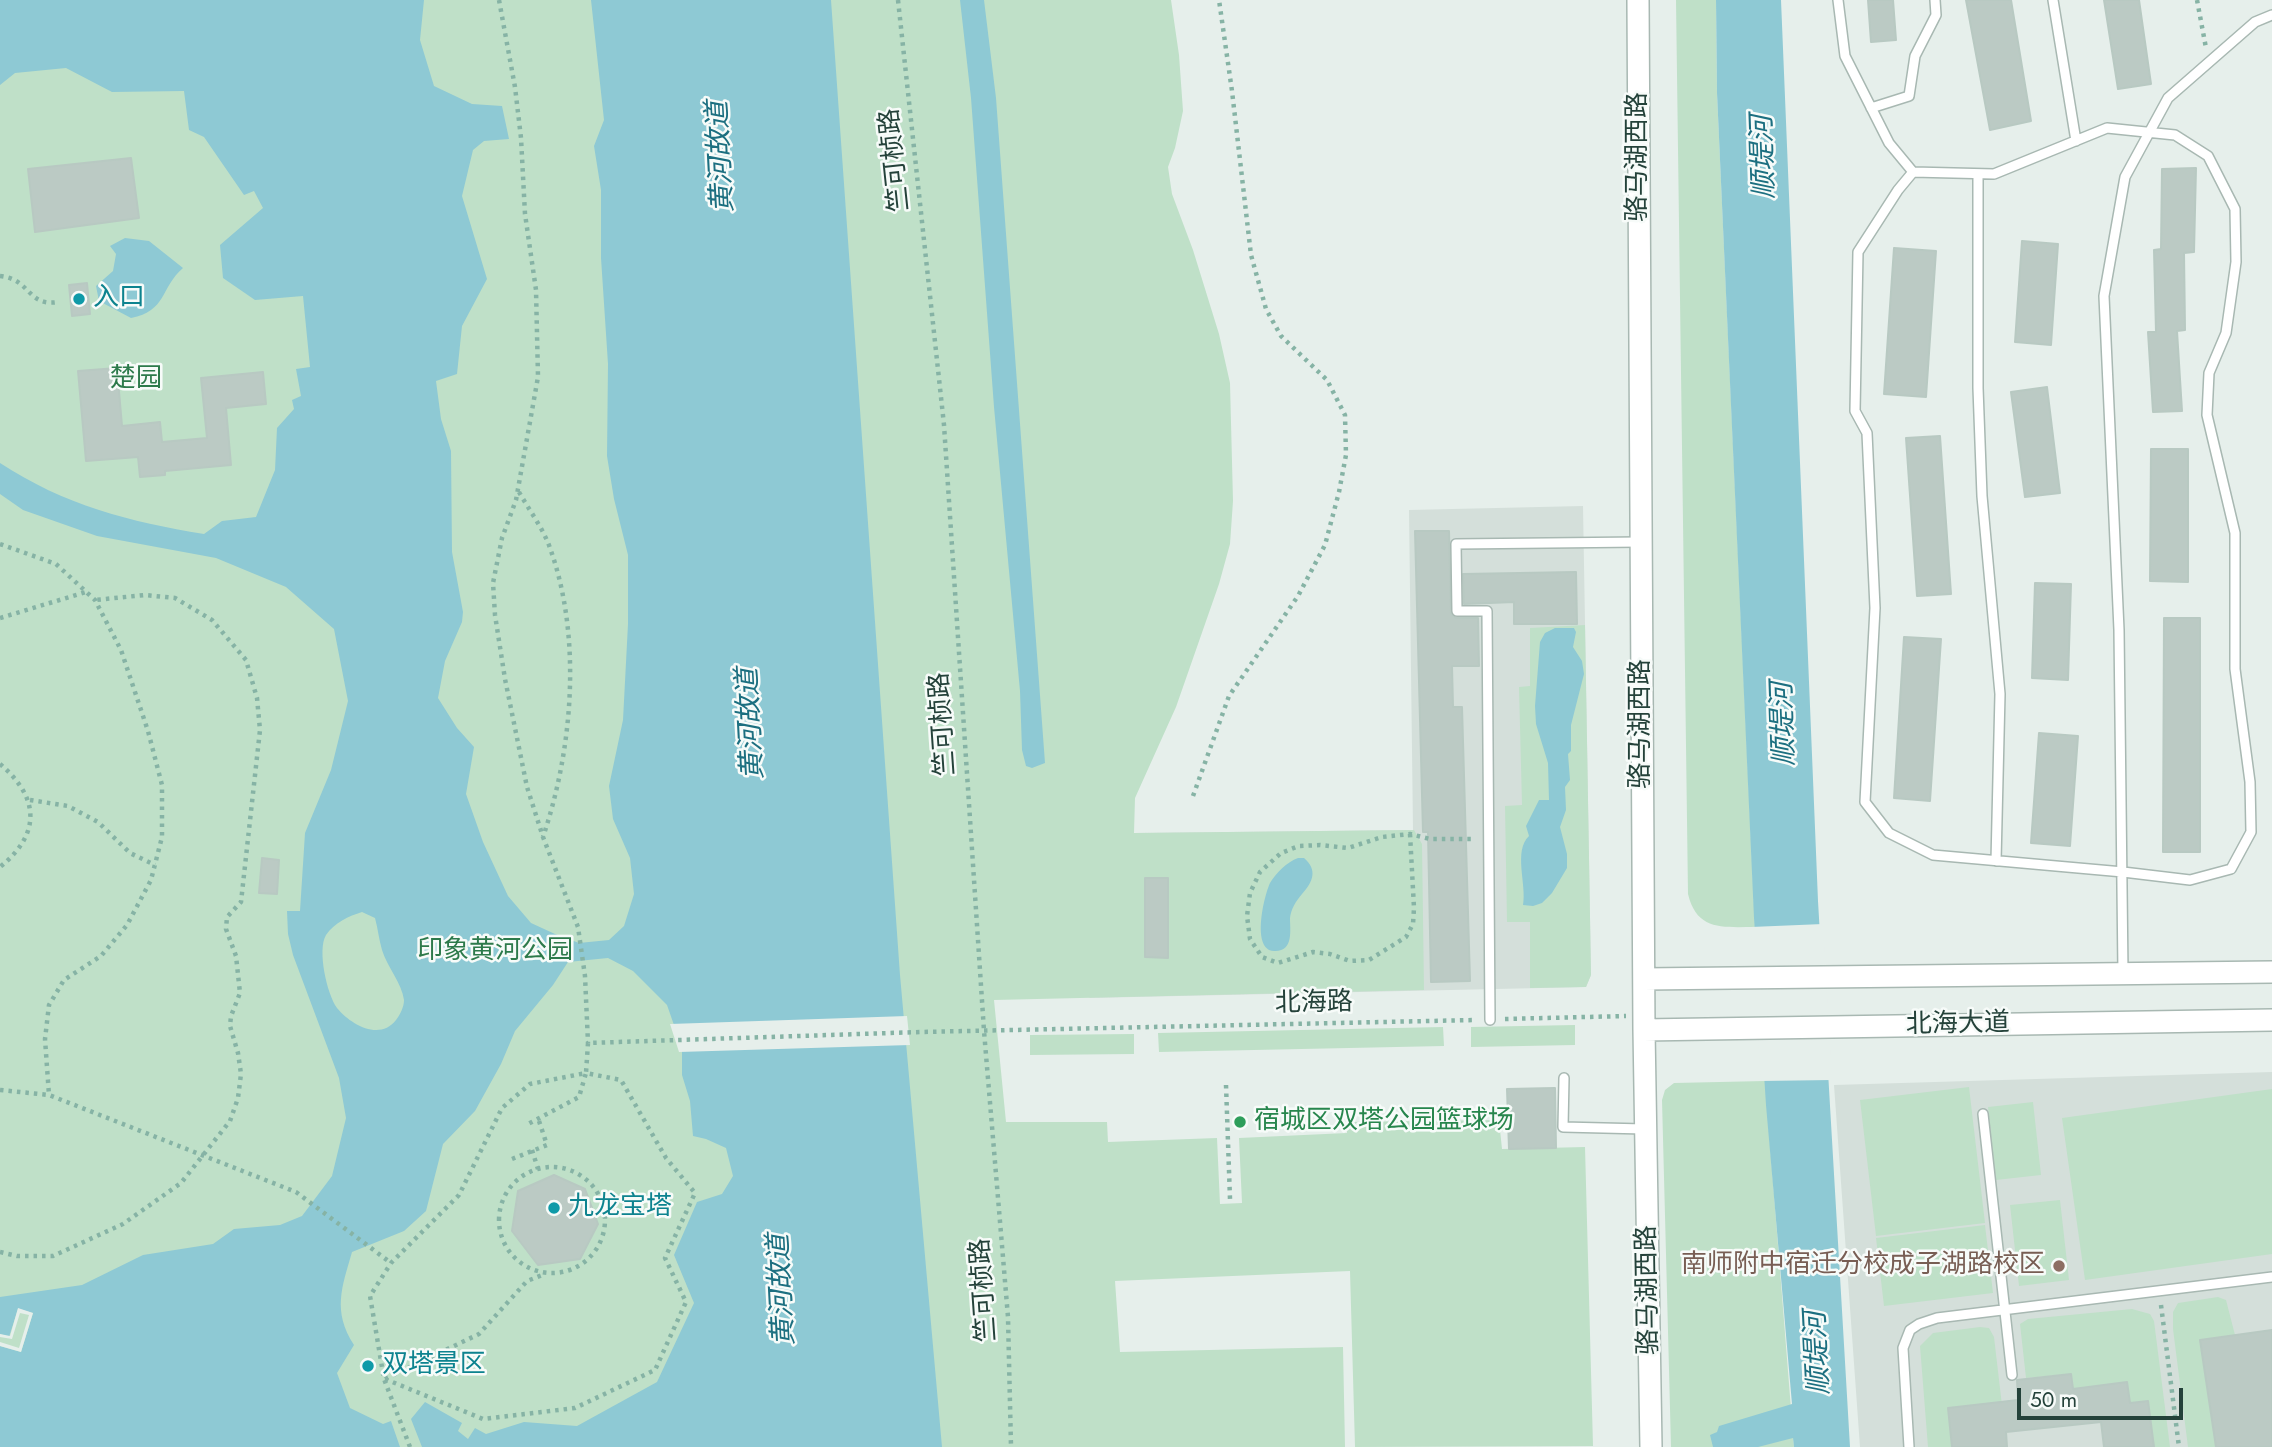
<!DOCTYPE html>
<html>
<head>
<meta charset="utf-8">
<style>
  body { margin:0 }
  #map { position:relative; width:2272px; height:1447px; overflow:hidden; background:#e6efeb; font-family:Jost,sans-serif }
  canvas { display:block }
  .scale { position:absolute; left:2017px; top:1388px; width:166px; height:32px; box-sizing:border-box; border:4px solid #24423a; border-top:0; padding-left:9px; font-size:21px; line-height:24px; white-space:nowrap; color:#24423a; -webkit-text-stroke:5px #f7fbf9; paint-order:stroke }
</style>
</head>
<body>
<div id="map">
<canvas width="2272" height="1447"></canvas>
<div class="scale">50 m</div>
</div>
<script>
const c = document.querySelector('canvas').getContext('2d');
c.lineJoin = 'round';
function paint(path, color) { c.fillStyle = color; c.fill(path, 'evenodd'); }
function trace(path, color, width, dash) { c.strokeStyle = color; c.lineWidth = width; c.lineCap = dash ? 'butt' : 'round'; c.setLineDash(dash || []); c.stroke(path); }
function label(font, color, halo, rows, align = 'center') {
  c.font = font + ' Jost,"Noto Sans SC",sans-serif'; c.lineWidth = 5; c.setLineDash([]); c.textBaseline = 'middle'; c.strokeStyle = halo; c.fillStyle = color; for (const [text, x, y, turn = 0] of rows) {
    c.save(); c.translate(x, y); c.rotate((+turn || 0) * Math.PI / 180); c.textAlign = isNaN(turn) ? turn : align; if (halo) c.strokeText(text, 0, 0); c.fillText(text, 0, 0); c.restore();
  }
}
const built = new Path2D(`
  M1583,506L1591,975L1586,987L1089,998L1134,833L1413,830L1409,510Z
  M2272,1072V1447H1860L1834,1085Z`);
const green = new Path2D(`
  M0,0H1171L1179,55L1183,111L1175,148L1168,167L1172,194L1193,250L1219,334L1230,383L1233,501L1230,544L1219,584L1176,707L1135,798L1134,833L1414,830L1422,844L1424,990L994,1000L1006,1122H1107L1108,1142L1217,1138L1220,1204L1242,1203L1239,1138L1347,1133V1122L1499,1120L1502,1149L1585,1147L1593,1446L1355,1447L1350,1271L1115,1281L1120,1352L1343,1347L1345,1447H0Z
  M1676,0H1716L1717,93L1755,927C1722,927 1697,931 1688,894Z
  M1585,625L1591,975L1586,987L1530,988V922H1507L1505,806L1522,805L1519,687L1530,686V628Z
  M1575,1025V1045L1471,1047V1027Z
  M1443,1027L1444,1046L1159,1052L1158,1033Z
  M1134,1034V1054L1030,1055V1035Z
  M1765,1081L1794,1447H1671L1662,1100L1665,1090L1674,1083Z
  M1969,1087L1985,1223L1876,1236L1860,1100Z
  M2272,1089V1254L2085,1280L2062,1118Z
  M2033,1102L2041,1175L1996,1180L1988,1107Z
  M2060,1200L2069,1280L2019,1286L2010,1205Z
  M1985,1225L1993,1293L1884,1306L1876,1238Z
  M2218,1297L2226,1300L2235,1335L2201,1340L2216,1447H2188L2173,1329V1312L2178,1303Z
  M2132,1309L2150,1314L2154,1321L2170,1447H2154L2148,1401L2130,1403L2127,1382L2075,1410L2071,1374L2026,1378L2020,1324L2028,1319Z
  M1980,1327L1989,1328L1994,1337L2003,1414L1987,1404L1948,1408L1952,1447H1928L1920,1346L1933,1333Z`);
const water = new Path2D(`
  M0,0H424L420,40L434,86L472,104L502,106L509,139L484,141L473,150L462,196L487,279L462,326L457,374L436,381L441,419L451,451L452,552L463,612L462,622L445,661L438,698L457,728L474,747L466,794L483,842L508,896L531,923L555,934L579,943L609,940L624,926L634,894L630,858L613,819L609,786L623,720L628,624V555L614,499L607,456L608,364L601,258V190L594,146L604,120L591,0H831L900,975L942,1447H422L411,1419L425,1402L462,1423L458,1431L468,1439L475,1428L486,1434L524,1422L577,1426L657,1382L694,1303L674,1255L697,1202L722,1194L733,1176L726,1148L706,1139L693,1136L690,1101L682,1075V1048L667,1005L633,971L608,958L568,962L553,985L515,1031L501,1064L475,1111L443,1144L426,1211L404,1231L352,1252C342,1287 332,1311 354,1345L337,1373L350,1408L383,1424L391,1421L400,1447H0V1346L21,1352L33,1313L18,1309L9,1337L0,1334V1297L82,1285L143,1255L213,1244L234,1229L280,1225L302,1216L332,1176L346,1118L339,1078L293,955L288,934L287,911H300L305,833L331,770L348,701L334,629L286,587L216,558L97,536L23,510L0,494V463C64,505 130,522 204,534L222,521L256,517L275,470L277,428L294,409L292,400L301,396L296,369L310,367L303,296L255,300L223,278L220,245L263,208L254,191L244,195L204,137L189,130L184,91L112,92L66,68L15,73L0,85ZM362,912L375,918C378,929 379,940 382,950C387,967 402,983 404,1000C404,1007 400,1015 396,1020C380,1041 351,1025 337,1008C327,994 317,950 326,935C334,923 349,916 362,912Z
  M960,0H984L996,98L1045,763L1032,768L1026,766L1022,750L1020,691L994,407L971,98Z
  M1716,0H1781L1818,901L1850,1447H1794L1793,1438L1758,1447H1713L1710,1435L1717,1432L1719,1426L1792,1404L1766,1105L1754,918L1717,93Z
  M125,238L149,241L183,268C160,288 167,311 131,318L99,301L96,286L113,271L116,254L110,246Z
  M1555,628H1574L1576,632L1573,647L1582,661L1584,674L1571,725V751L1568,754L1570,780L1565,787L1566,810L1560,827L1567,854V868L1552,893L1542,903L1533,906L1523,905C1527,885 1513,851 1529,836L1526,826L1539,800H1549L1548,763L1536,724L1535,706L1540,642L1545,633Z
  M1298,858H1304C1318,870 1313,882 1302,894C1296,901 1291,909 1290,918C1290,930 1294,952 1274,951C1251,950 1264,896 1270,883C1276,873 1287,862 1298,858Z`);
const pier = new Path2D(`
  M1823,924L1832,1080L1761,1081L1751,927Z
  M907,1016L910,1045L679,1052L670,1024Z
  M18,1308L33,1313L21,1352L0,1346V1342L19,1348L29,1315L20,1313L12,1339L0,1337V1334L10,1336Z`);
const building = new Path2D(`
  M1868,0H1893L1896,40L1871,42Z
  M1966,0H2011L2031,121L1990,130Z
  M2104,0H2139L2151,84L2118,89Z
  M131,158L139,218L35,232L28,169Z
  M2196,168L2194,252L2184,253L2185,330L2177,331L2182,411L2153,412L2148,332H2156L2154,250L2161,249L2162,169Z
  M2022,241L2058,244L2051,345L2015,342Z
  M1894,248L1936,251L1926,397L1884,394Z
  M87,283L90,314L72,316L69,285Z
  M117,368L122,426L160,422L162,442L207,438L201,378L263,372L266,404L226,408L231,465L165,471V475L140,477L138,457L86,461L78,371Z
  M2047,387L2060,493L2025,497L2011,392Z
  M1940,436L1951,594L1917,596L1906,438Z
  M2151,449H2188V582L2150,581Z
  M1415,531H1449L1451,614L1456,618H1478L1479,666H1452L1453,707H1462L1470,981L1431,982L1428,832H1423Z
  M1576,572L1577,624H1514V602L1464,604L1463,574Z
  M2035,583L2071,584L2068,680L2032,678Z
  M2164,618H2200V852H2163Z
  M1904,637L1941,639L1930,801L1894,798Z
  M2039,733L2078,736L2070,846L2031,843Z
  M262,858L279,860L277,894L259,893Z
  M1145,878H1168V958L1145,957Z
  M1555,1088L1556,1148L1509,1149L1507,1089Z
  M554,1175L585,1189L598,1224L580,1259L538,1265L512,1231L518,1191Z
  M2272,1330V1447H2216L2200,1340Z
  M2071,1374L2073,1389L2127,1382L2130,1403L2148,1401L2154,1447H2104L2101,1422L2006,1432L2007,1447H1952L1948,1408L2018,1400L2017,1380Z`);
const path = new Path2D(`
  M499,0L515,87L521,138L525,214L536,290L538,377L516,500L502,538L493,583L495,615L505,679L527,787L543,837L578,927L585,976L588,1043
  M898,0L944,425L984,1031L1008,1317L1011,1447
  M2197,0L2206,48
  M0,276C31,279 27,307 58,302
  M519,492C529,510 543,528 550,548C582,637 573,748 543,837
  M0,544L56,564L95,600L121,650L148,731L162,785V837L151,880L127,925L101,956L64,980L49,1005L45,1039L49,1095
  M0,618L86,592
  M0,764C40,798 41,834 0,867
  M1193,796L1229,696L1298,596L1325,545L1339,492L1346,455L1345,415L1327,380L1281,336L1266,309L1251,255L1232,91L1219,0
  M30,800L68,806L98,822L130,853L155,865
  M1410,834L1414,908L1413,924L1406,937L1369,960L1350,961L1330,954L1313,952L1278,963L1262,957L1250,939L1247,916L1250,893L1260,872L1281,853L1299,846L1320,845L1348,848L1382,837L1410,834L1430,839H1474
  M1505,1019L1626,1016
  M1226,1085L1230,1199
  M0,1090L49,1095L296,1192L391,1263
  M532,1150L538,1169
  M512,1159L547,1145L538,1118
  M499 1220a53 53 0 1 1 106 0a53 53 0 1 1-106 0Z
  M0,1252L17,1256H53L123,1224L181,1183L230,1121L238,1098L241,1074L238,1053L230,1026L231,1016L240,993L236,956L226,929L227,917L241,902L260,730L257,698L246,660L212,620L175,598L145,595L95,600
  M2161,1305L2179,1447
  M385,1379L483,1419L575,1408L655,1370L686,1302L665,1258L695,1193L666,1158L621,1080L586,1073L579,1097L528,1124
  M385,1379L479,1334L527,1281L545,1274
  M410,1447L384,1379L370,1296L391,1263L459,1195L502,1108L530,1084L586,1073L588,1043L920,1032L1475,1020`);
const service = new Path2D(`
  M1838,0L1845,56L1889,143L1913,172
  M2053,0L2076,141
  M1871,108L1909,96L1915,56L1936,15L1935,0
  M2107,128L2175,135L2208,156L2235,209L2236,262L2226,333L2209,373L2207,415L2235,533V669L2250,782L2251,832L2231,869L2190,880L2123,872L1933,855L1889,833L1865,802L1875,608L1867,433L1855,411L1858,252L1898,190L1913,172L1994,174Z
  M1978,174V388L1982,496L2000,694L1996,861
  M2123,973L2119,630L2104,296L2125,177L2168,98L2255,22L2272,15
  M1490,1020L1487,611H1457L1456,544L1640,542
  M1564,1078L1563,1127L1644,1129
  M1983,1114L2012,1375
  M1909,1447L1903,1348L1910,1330L1919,1324L1937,1318L2272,1277`);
const tertiary = new Path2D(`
  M1638,0L1644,1030L1651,1447
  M1644,979L2272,972
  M1644,1030L2272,1020`);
const markers = [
  [79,299,7,"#0f9aa8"],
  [1240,1122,7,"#2e9e5b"],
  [554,1208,7,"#0f9aa8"],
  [2059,1266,7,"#8d6e63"],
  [368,1366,7,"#0f9aa8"]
];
const streetNames = [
  ["骆马湖西路",1639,157,-90],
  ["竺可桢路",896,160,-96],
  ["竺可桢路",944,724,-94],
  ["骆马湖西路",1642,724,-90],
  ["北海路",1314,1004,-1],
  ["北海大道",1958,1025,-1],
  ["竺可桢路",985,1290,-94],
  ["骆马湖西路",1649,1290,-91]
];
const cultureNames = [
  ["入口",93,299],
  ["九龙宝塔",568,1208],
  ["双塔景区",382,1366]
];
const parkNames = [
  ["楚园",136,380],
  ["印象黄河公园",495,952]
];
const leisureNames = [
  ["宿城区双塔公园篮球场",1254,1122]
];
const educationNames = [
  ["南师附中宿迁分校成子湖路校区",2045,1266]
];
const waterNames = [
  ["黄河故道",722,157,-93],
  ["顺堤河",1765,157,-92],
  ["黄河故道",752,724,-93],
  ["顺堤河",1785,724,-92],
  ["黄河故道",783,1290,-93],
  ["顺堤河",1819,1353,-93]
];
paint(built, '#d4dfda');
paint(green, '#bfe0c8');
paint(water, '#8ec9d4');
paint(pier, '#e6efeb');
paint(building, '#bbcac4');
trace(building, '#b8c9c2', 2);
trace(service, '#a8b8b2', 12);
trace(tertiary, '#a8b8b2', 24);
trace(path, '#86b3a5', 4.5, [3.5, 5]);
trace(service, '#fff', 9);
trace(tertiary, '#fff', 21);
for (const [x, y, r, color] of markers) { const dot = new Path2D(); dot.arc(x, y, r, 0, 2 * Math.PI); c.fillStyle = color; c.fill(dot); trace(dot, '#f7fbf9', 2.5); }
label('26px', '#24423a', '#f7fbf9', streetNames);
label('26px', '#0d838f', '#f7fbf9', cultureNames, 'left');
label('26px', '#2d7a4b', '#f7fbf9', parkNames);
label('26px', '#27864d', '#f7fbf9', leisureNames, 'left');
label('26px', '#785e54', '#f7fbf9', educationNames, 'right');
label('italic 28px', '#1c6f80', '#f7fbf9', waterNames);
</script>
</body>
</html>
